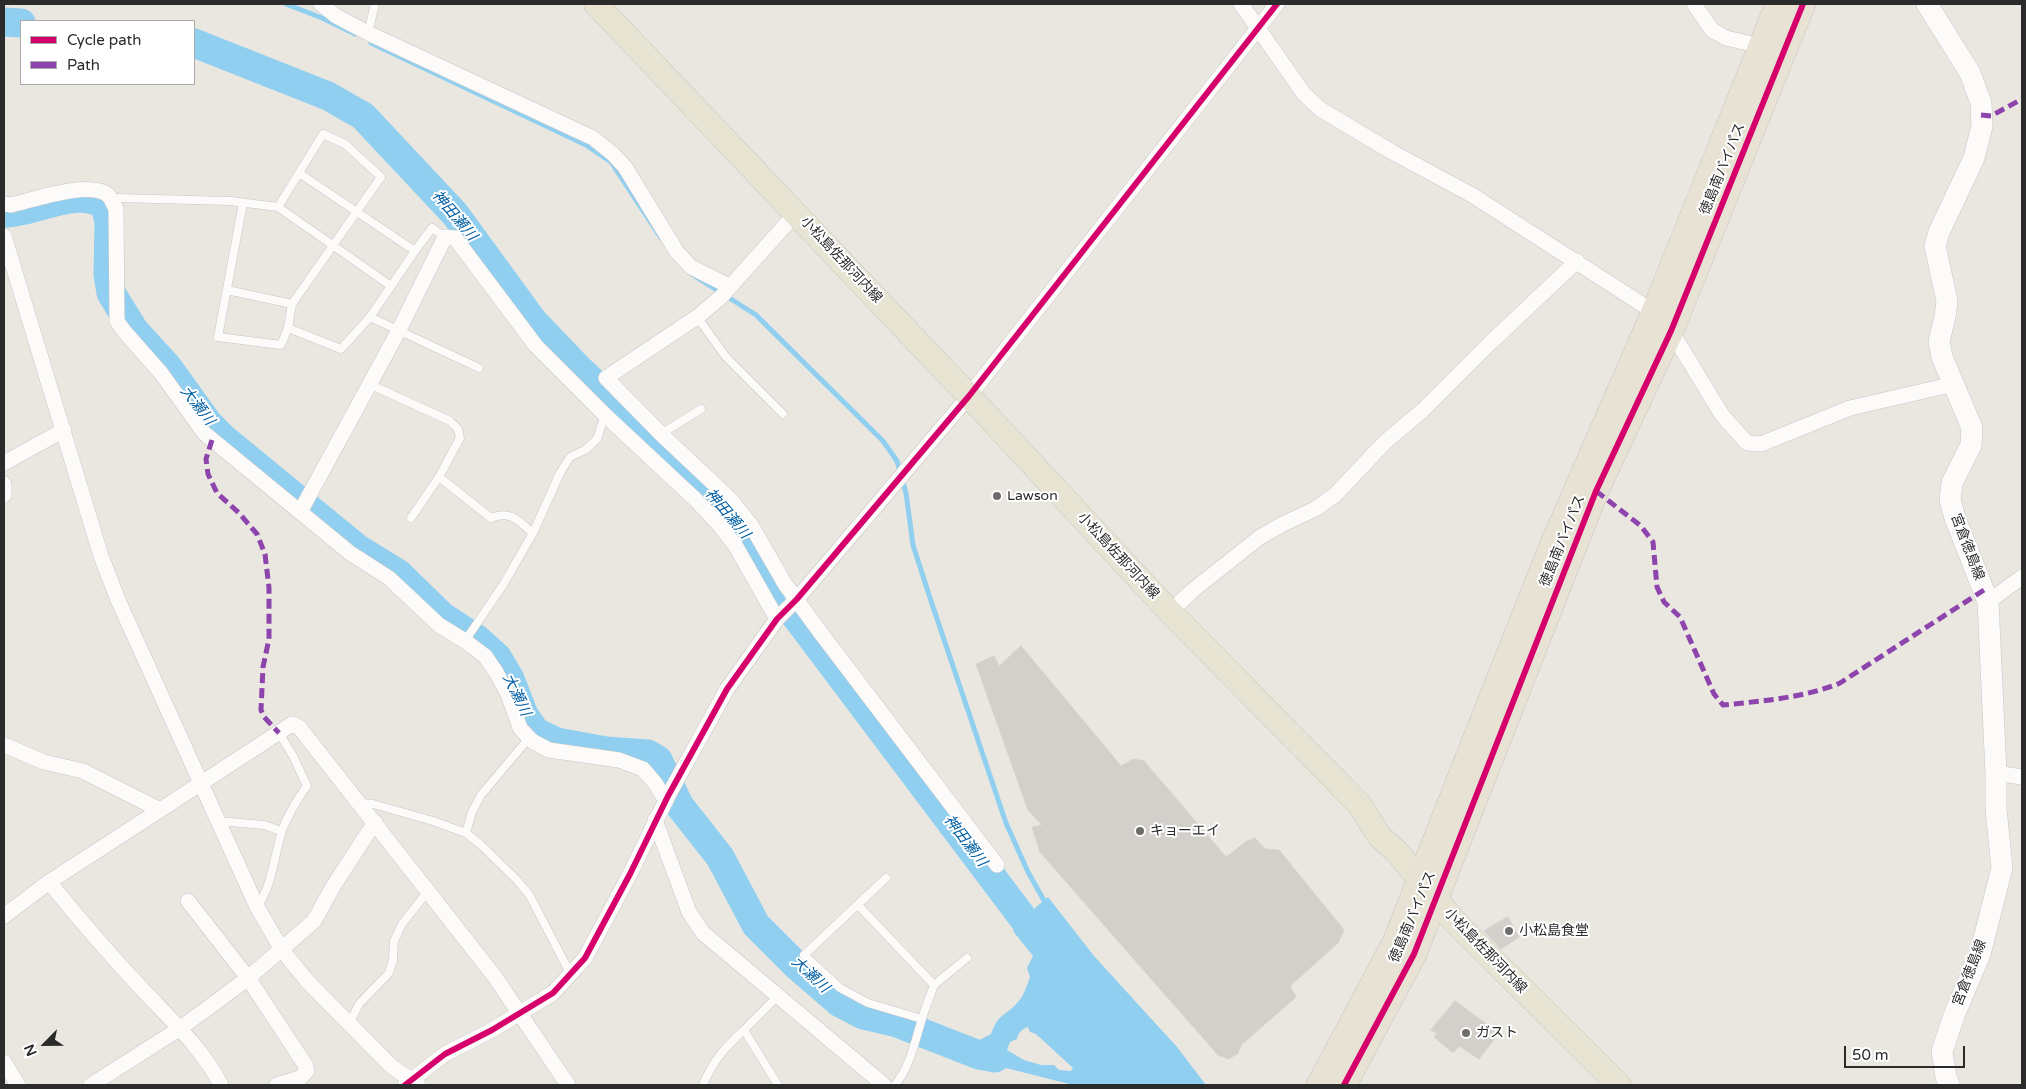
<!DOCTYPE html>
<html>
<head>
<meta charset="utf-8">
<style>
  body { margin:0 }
  #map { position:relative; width:2026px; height:1089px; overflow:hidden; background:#eae7e1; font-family:"Varela Round",sans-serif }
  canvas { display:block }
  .frame { position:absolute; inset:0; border:5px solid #2b2b2b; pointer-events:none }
  .legend { position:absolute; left:20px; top:20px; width:175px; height:65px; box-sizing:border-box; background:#fff; border:1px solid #aaa; margin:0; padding:6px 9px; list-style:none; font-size:15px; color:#2b2b2b }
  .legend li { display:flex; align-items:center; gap:10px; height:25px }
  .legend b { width:25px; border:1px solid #aaa }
  .north { position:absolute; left:20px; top:1019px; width:50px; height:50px; -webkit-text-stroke:4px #fff; paint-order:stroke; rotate:247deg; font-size:14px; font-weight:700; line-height:20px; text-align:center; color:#2b2b2b }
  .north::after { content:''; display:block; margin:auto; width:18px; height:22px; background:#2b2b2b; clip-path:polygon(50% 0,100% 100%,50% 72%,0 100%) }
  .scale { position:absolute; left:1844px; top:1046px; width:121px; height:22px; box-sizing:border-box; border:2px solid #2b2b2b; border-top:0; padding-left:6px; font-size:15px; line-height:18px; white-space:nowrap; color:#2b2b2b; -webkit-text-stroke:4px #fff; paint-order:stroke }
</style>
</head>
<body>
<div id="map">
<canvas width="2026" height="1089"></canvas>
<div class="frame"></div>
<ul class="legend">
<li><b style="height:6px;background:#d6006c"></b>Cycle path</li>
<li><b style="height:6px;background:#8e44ad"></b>Path</li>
</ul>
<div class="north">N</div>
<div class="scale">50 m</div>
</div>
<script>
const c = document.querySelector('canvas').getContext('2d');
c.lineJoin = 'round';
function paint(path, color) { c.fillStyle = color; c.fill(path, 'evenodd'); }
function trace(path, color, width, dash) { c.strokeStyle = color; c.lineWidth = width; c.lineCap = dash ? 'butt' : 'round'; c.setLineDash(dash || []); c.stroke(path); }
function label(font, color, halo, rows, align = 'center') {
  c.font = font + ' "Varela Round","Noto Sans JP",sans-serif'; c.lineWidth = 4; c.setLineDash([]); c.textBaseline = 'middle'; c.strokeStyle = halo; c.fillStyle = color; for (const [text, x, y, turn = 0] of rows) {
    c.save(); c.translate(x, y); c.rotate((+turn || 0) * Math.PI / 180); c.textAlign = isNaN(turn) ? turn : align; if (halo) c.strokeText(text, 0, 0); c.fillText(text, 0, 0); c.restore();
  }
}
const water = new Path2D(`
  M1048,897L1094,956L1177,1047L1206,1085H1073L1002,1067L989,1068L952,1059L959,1046L966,1047L991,1034C999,1012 1005,1017 1018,1002C1024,996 1027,985 1030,977L1027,968L1033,956L1013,931L1022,923L1033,918L1035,908ZM1028,1027L1030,1032L1036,1034L1073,1068L1071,1071L1059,1070L1054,1065H1041L1024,1060L1007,1050L1010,1042L1017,1039C1018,1033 1023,1028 1028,1027Z`);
const stream = new Path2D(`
  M286,4L322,18L355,34
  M371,43L586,145L611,162L661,238
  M690,273L756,315L883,441L897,461L906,493L913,545L930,598L1006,823L1028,872L1046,904`);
const river = new Path2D(`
  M4,22L21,23
  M194,43L328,96L363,116L455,214L533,321L578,368L706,489L748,538L782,598L1035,934L1051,952
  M4,213C36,213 75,186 105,205L109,222L108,274L111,293L134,330L167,366L208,423L224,439L357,548L399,574L442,616L477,639L497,657L510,679L524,715L536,732L557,742L606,751L648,754L658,760L679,805L720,857L756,925L796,965L840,1003L863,1015L897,1023L979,1055L995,1058`);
const building = new Path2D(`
  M1021,646L1121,766L1133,759L1144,761L1226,857L1247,841L1255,838L1265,849L1279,850L1344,930L1338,943L1290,986L1296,997L1241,1045L1238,1053L1229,1059L1218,1055L1040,852L1032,827L1042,825L1028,810L976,664L994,656L999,666Z
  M1508,917L1519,937L1501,949L1484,931Z
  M1455,1001L1499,1033L1479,1059L1459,1046L1453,1053L1434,1037L1437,1033L1431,1030Z`);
const service = new Path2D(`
  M368,33L375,4
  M299,173L415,251L370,317
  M112,202L118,198L230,201L278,207L323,134L345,144L381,177L292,304L227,290
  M243,203L218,337L281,345L288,328
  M278,207L391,286
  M415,251L432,228L445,237
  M292,304L288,328L341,349L370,317L479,368
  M697,317L726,357L783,414
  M369,384L450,421L458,429L460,438L439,477L411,518
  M661,434L701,409
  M439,477L491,518C511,510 518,521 533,533
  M465,641L503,585L533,533L560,473L570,457L585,450L597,439L605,415
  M361,803L373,804L433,821L466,833L480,844L517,880L530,896L571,975
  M218,821L264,825L281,831
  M466,833L472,812L481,795L529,738
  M886,878L804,955L840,988L868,1003L922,1019
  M858,905L934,985L967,958
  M257,907C272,886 274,858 281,834C284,822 299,796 307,786L293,756L279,733
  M350,1022L359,1004L389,973L393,960L394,941L402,924L428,891
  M703,1085C713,1061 724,1048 744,1030
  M778,1085L744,1030L778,996
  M895,1085C910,1067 915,1041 922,1019C925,1008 930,997 934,985`);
const minor = new Path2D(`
  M321,4L336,16L368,33L593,138L613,154L625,167L677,252L691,267L729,286
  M1241,4L1304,94L1320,109L1392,152L1472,195L1654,312L1671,331L1722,415L1747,443L1761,444L1850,408L1954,384
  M1694,4L1712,30L1726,38L1761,46
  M4,204L11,205C33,200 89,180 108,195C111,198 114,205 116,209L117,321L124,331L161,373L204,433L350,553L389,578L439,625L465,641L485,656L496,672L508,694L520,728L532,741L549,750L619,760L643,769L655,783L666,801
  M796,213L721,297L697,317L606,378L661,434L730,499L751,525L785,584L820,632L997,865
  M4,236L101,556L118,600L257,907L282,950L308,982L391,1066L418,1085
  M4,463L64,430
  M4,484V495
  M300,512L398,332L445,237L455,238L536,346L605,415L696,500L720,526L735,545L777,619
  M1988,602L2022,577
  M1170,612L1192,591L1260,537L1283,524L1315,509L1335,495L1385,442L1423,410L1488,345L1577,261
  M4,745L44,762L83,771L160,810L292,724L299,727L495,977L568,1085
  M1996,773L2022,777
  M655,820L689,912L703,933L884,1085
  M49,882C79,919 110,955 143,990C170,1019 203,1049 221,1085
  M188,901L248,978L306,1066L307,1071L300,1078L277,1085
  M4,916L49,882L160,810
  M4,1062L18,1085
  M91,1085L179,1029L212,1005L248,978L314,921L334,885L375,822
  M405,1085L445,1054L492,1030L553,993L585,958L630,874L668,796L727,689L777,619L797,599L969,396L1277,4`);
const secondary = new Path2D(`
  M1927,4L1970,73L1981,103L1982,126L1974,158L1939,232L1935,246L1947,301L1945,317L1939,341L1942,357L1972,428L1971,445L1952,483L1950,500L1955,518L1988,602L1996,773V809L2002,868L1980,954L1955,1013L1942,1051L1946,1077L1949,1085`);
const primary = new Path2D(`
  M596,4L969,396L1170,612L1359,804L1380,837L1396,851L1455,922L1619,1085`);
const trunk = new Path2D(`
  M1319,1085L1395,942L1551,548L1654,312L1778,4
  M1344,1085L1414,954L1596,491L1671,331L1803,4`);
const quiet = new Path2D(`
  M1981,115L1991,116L2022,99
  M212,440L206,459L208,474L217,493L239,513L257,534L265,554L269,588V639L263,667L261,710L264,717L279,733
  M1596,491L1641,526L1653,542L1657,587L1664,602L1680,617L1714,694L1723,705C1762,701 1803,698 1840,683L1984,590`);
const cycleway = new Path2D(`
  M405,1085L445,1054L492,1030L553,993L585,958L630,874L668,796L727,689L777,619L797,599L969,396L1277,4
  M1344,1085L1414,954L1596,491L1671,331L1803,4`);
const markers = [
  [997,496,5,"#6e6d6b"],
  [1140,831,5,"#6e6d6b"],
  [1509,931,5,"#6e6d6b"],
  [1466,1033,5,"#6e6d6b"]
];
const streetNames = [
  ["徳島南バイパス",1723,169,-68],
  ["小松島佐那河内線",841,260,47],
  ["徳島南バイパス",1563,541,-68],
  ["宮倉徳島線",1967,547,69],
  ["小松島佐那河内線",1118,556,47],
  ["徳島南バイパス",1413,917,-67],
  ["小松島佐那河内線",1485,951,46],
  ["宮倉徳島線",1970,973,-69]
];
const poiNames = [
  ["Lawson",1007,496],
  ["キョーエイ",1150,831],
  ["小松島食堂",1519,931],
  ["ガスト",1476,1033]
];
const waterNames = [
  ["神田瀬川",454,216,50],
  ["大瀬川",197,406,52],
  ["神田瀬川",727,514,50],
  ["大瀬川",516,695,64],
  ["神田瀬川",965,841,53],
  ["大瀬川",810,975,43]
];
paint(water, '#90cff0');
trace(stream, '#90cff0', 5);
trace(river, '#90cff0', 29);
paint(building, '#d3d0cc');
trace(building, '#d5d2cd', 1);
trace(service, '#c7c6c6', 9);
trace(minor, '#c7c6c6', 16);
trace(secondary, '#c7c6c6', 22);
trace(primary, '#c5c4c2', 25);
trace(trunk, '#c5c4c2', 26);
trace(service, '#fcfbfa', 8);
trace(minor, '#fcfbfa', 15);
trace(secondary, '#fcfbfa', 21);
trace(primary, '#e8e4d3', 24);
trace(trunk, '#e8e2d4', 25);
trace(quiet, '#8e44ad', 5, [10, 5]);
trace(cycleway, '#d6006c', 6);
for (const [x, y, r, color] of markers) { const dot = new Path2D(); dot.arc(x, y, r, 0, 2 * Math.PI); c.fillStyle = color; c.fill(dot); trace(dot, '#fff', 2); }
label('14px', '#2b2b2b', '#fff', streetNames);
label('14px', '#2b2b2b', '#fff', poiNames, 'left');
label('italic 15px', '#0561a5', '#fff', waterNames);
</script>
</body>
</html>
